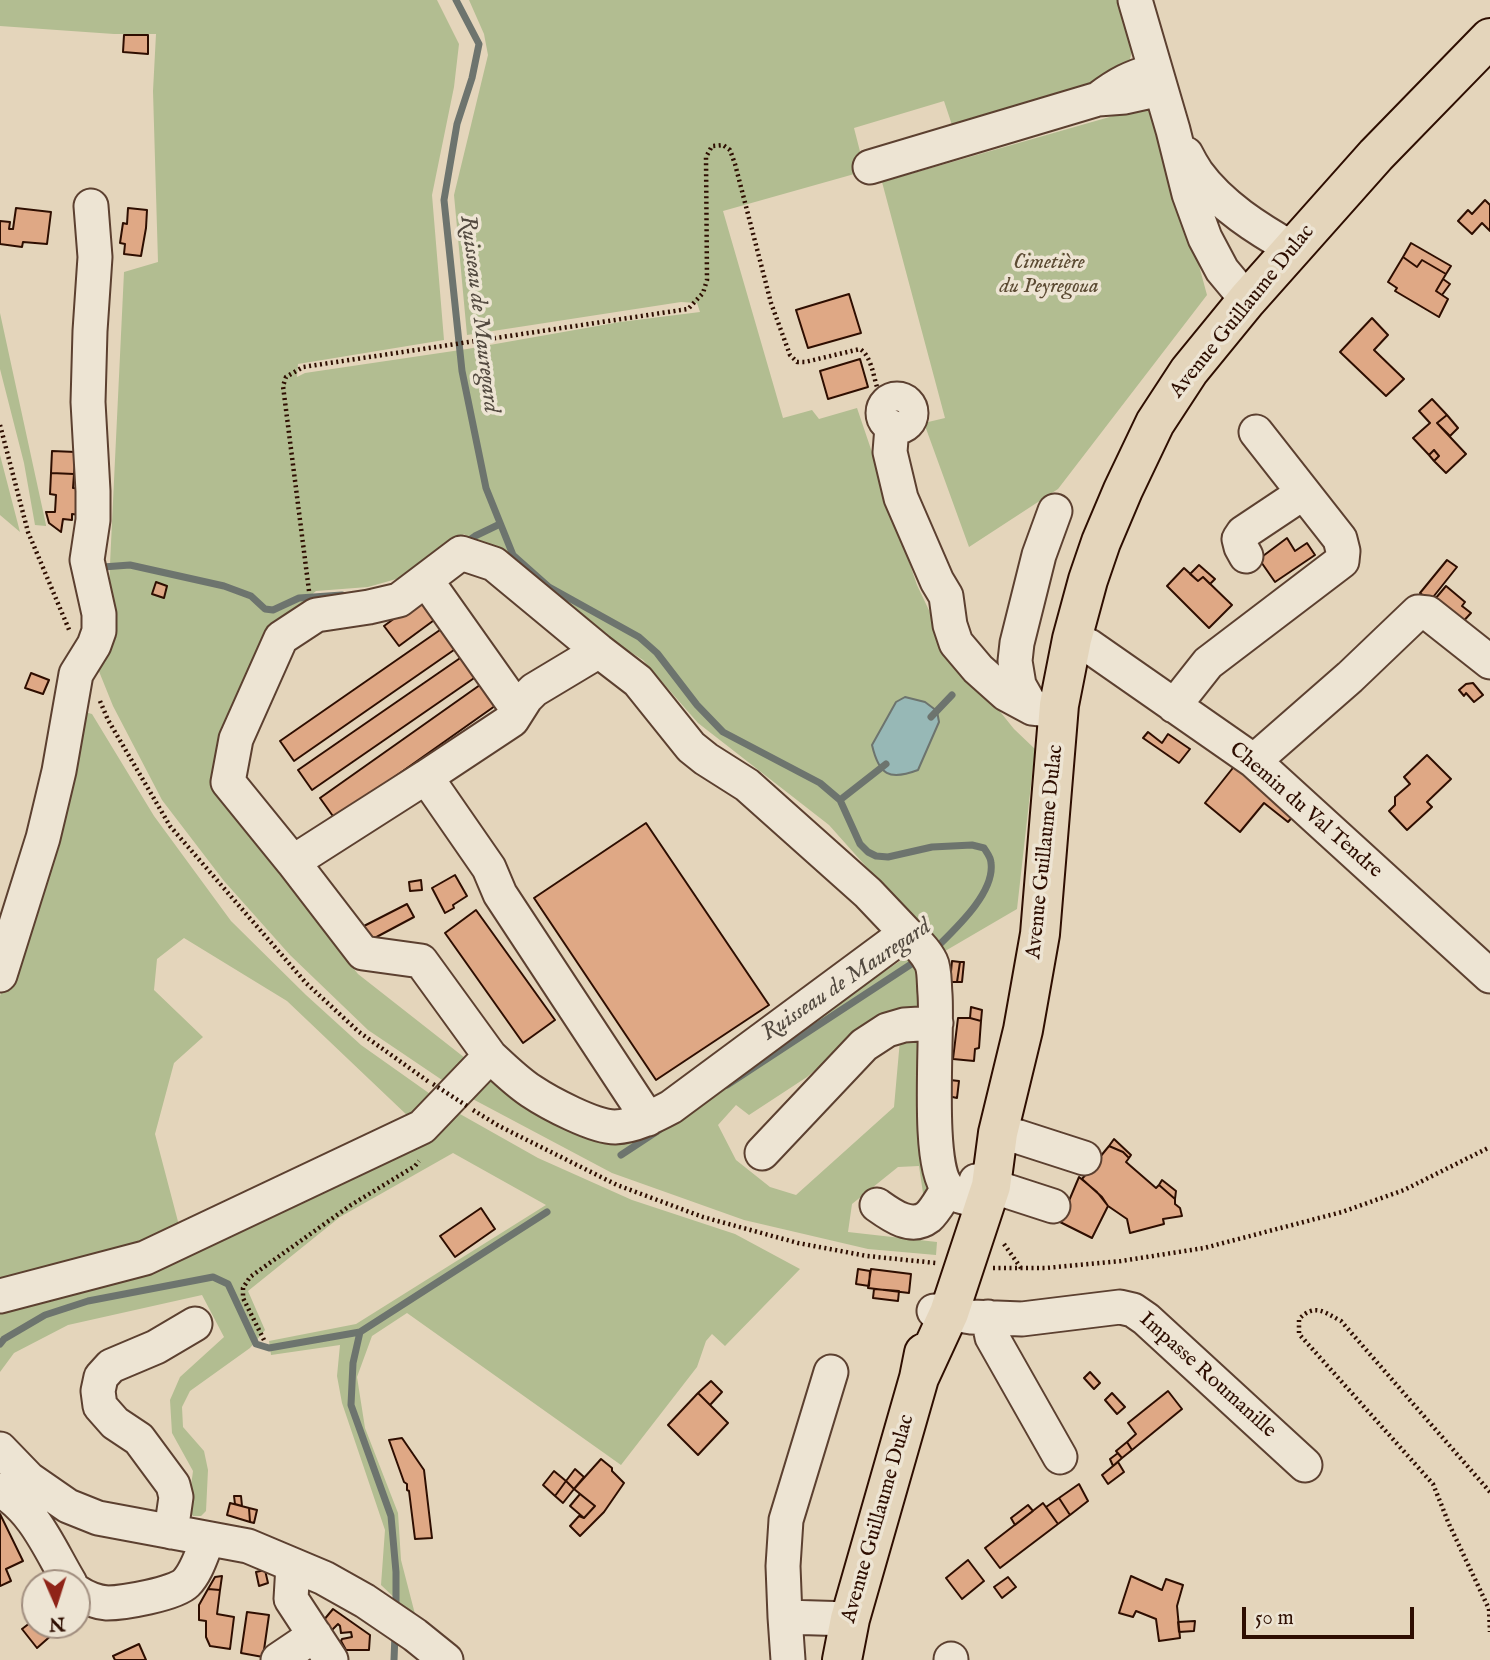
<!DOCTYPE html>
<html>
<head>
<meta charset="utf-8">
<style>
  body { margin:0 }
  #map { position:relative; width:1490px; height:1660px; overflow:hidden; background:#e4d5bb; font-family:"IM FELL English",serif }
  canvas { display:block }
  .north { position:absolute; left:21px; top:1569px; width:70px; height:70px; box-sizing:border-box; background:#ede4d3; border:2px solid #a18e7f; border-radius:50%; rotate:177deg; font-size:19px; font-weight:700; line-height:28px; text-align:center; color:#2e0e01 }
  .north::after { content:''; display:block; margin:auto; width:24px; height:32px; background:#8f2418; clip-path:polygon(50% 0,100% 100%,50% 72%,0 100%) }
  .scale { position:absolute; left:1242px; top:1607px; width:172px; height:32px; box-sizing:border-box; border:4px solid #2e0e01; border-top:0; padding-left:9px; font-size:21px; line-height:24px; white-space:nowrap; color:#2e0e01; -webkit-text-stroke:5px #ede4d3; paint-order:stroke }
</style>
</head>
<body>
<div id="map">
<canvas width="1490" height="1660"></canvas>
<div class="north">N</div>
<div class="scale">50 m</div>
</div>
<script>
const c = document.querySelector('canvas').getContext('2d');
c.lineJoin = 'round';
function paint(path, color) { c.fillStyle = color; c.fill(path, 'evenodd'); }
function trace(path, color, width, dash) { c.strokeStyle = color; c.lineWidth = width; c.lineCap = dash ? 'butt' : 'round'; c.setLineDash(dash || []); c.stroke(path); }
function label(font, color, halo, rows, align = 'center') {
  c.font = font + ' "IM FELL English",serif'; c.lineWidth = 7; c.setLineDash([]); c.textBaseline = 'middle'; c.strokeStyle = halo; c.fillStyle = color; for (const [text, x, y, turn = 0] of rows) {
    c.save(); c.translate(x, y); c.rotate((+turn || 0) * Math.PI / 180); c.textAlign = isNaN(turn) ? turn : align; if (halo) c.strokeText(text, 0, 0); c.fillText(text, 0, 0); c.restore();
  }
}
const green = new Path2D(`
  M0,0H437L459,44L454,87L432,195L444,340L298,364L297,377L305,373L467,349L620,322L700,312L697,303L681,302L467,335L454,195L488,55L484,34L469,0H1122C1127,21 1139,48 1126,68C1122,74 1115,79 1110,84L954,131L944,101L854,128L865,171L723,211L783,418L812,410L819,419L857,408L917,585L944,642L1014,729L1035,749L1017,909L940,954L928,936L829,825L698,723L643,660L551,602L464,534L407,576L368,587L316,591L273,628L217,794L358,974L465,1058L448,1084L368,1030L290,955L224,881L162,800L113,706L94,659L108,631L110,564L124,272L158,262L153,91L156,34H114L0,26Z
  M1155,104L1207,295L1058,489L969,547L924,423L945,418L882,182Z
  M0,313L46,525V526L35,525L24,463L0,369Z
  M0,455L20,532L0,515Z
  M81,711L92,714L154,816L231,921L306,995L361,1045L433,1096L410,1118L287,1001L184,938L157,959L154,990L203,1037L174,1063L155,1134L181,1233L7,1282L0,1279V996L52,839Z
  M909,955L925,977L923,1007L862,1030L807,1077L749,1115L736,1105L718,1125L736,1160L770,1187L796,1195L894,1107L900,1040L917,1036L922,1042L920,1159L927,1164L930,1199L924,1200L919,1166L898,1167L852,1204L848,1232L937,1242L936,1255L868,1249L744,1220L612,1173L467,1096L476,1086L493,1080L642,1134Z
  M460,1114L538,1158L632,1200L735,1234L800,1269L725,1346L712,1334L706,1341L697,1367L621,1465L407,1313L372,1336L357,1377L365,1428L398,1513L401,1560L416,1618L381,1585L385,1530L342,1403L337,1376L340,1345L271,1355L269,1341L356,1324L546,1205L453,1153L340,1217L248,1291L265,1330L250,1348L190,1391L182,1407L183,1427L204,1451L208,1470L206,1511L201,1516H193L188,1509L193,1471L172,1433L170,1400L180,1377L224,1337L202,1295L68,1325L14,1353L0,1372V1308L414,1147Z`);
const water = new Path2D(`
  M905,697L925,702L937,711L939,722L918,770C889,781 879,775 872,745L896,702Z`);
const stream = new Path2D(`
  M456,0L479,44L472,78L457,124L444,200L462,371L486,488L513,555L549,587L639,637L657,653L697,705L723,732L820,783L840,800L860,844L868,852L876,856L888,857L932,847L972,845L984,848C987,853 991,857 991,863C995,893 955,929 935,949
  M465,543L475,536L500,524
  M103,567L130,565L224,586L251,596L265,609L273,610L299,598L342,595
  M931,717L952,695
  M840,800L886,764
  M727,1085L919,959
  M621,1155L659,1130
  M0,1344L4,1339L45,1315L88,1301L213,1277L228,1284L256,1344L269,1348L360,1332
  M396,1611V1572L391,1516L351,1405L353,1363L360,1332L547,1212
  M394,1660L395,1634`);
const building = new Path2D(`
  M124,35H148V54L123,52Z
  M1485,200L1490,205V231L1482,223L1472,234L1458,221L1468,210L1472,214Z
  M16,208L51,212L47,244L23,242L22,247L0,244V221L10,222L9,229H13Z
  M128,208L147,210L146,228L141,256L124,254L125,244L120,243L123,223L127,224Z
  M1411,243L1451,266L1446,274L1422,260L1417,267L1403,257Z
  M1403,257L1417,267L1422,260L1446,274L1436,291L1448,299L1439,317L1395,291L1397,288L1388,282Z
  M1443,279L1450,284L1442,295L1436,291Z
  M849,294L861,333L808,348L796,310Z
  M1372,318L1388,335L1374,350L1404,379L1386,396L1340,352Z
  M860,359L868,387L828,399L820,371Z
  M1432,399L1447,415L1437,423L1466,454L1446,473L1434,461L1439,456L1434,450L1429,455L1413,438L1430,423L1419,411Z
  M1447,415L1458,428L1450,436L1437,423Z
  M1434,450L1439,456L1434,461L1429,455Z
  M52,451L76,452L74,474L51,473Z
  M51,473L74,474L73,488L90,489L87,516L72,514V520L63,519L61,532L49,523L46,512H55L56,495L50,494Z
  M1287,538L1295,551L1307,543L1315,555L1275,582L1259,559Z
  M1447,560L1457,567L1430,601L1420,593Z
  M1199,565L1215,579L1210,584L1203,577L1198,581L1190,574Z
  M1184,568L1198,581L1203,577L1232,605L1209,628L1167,586Z
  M156,582L167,586L164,598L152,594Z
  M1446,586L1465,602L1462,606L1471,613L1458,627L1430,605Z
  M426,595L441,615L399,646L384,626Z
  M450,623L464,643L294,761L280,741Z
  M466,654L480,674L312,790L298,770Z
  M31,673L49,680L43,694L25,688Z
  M487,680L502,701L335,819L320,798Z
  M1473,683L1483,695L1474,702L1466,693L1464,696L1459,690L1466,684Z
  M1148,732L1162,743L1168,734L1190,749L1179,763L1143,738Z
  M1427,755L1451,779L1427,802L1432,807L1407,830L1389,811L1395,805V797L1410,784L1404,777Z
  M1236,764L1296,813L1288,822L1264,803L1240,832L1205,803Z
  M646,823L769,1005L656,1080L534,898Z
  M455,875L467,896L453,905L454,908L445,913L432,888Z
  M421,880L422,890L410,891L409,882Z
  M407,904L414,917L369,941L362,927Z
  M476,910L555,1020L523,1043L445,933Z
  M952,961L960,962L957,982H950Z
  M960,962H964L962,982H957Z
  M971,1007L982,1010L981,1021L970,1018Z
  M958,1018H970L981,1021L979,1048L975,1049L974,1061L953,1059Z
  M950,1080L959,1081L957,1098L948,1096Z
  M1114,1139L1131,1155L1129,1158L1123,1152L1109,1146Z
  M1109,1146L1123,1152L1129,1158L1126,1162L1156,1188L1159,1185L1175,1199V1204L1180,1208L1182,1216L1163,1219L1164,1224L1130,1233L1127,1219L1108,1206L1102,1197L1082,1179Z
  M1079,1177L1097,1192L1108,1206L1092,1238L1060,1222Z
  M1162,1180L1176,1191L1175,1199L1159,1185Z
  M481,1208L495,1229L455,1257L440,1236Z
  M858,1269L870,1271L869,1286L856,1284Z
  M871,1269L911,1274L909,1293L868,1288Z
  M874,1289L899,1291L898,1301L873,1298Z
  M1090,1372L1100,1383L1094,1389L1084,1378Z
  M711,1381L722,1392L710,1405L698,1393Z
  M1168,1391L1182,1409L1132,1450L1127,1442L1136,1434L1128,1423Z
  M698,1393L728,1423L698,1455L668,1425Z
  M1112,1393L1125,1407L1117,1414L1105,1400Z
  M402,1438L424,1470L432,1538L415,1539L409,1491L407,1490V1484L404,1482L389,1440Z
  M1127,1442L1132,1450L1122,1458L1116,1451Z
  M1118,1453L1122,1458L1113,1466L1110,1459Z
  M601,1459L612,1468V1471L624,1483L604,1512L580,1536L570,1526L579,1516L584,1518L595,1506L574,1489Z
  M1118,1462L1124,1472L1108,1484L1102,1475Z
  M575,1469L584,1477L574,1489L566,1481Z
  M554,1471L566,1481L555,1496L543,1485Z
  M566,1481L574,1489L563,1503L555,1496Z
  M1079,1484L1088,1501L1070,1515L1059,1498Z
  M580,1494L595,1506L584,1518L570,1506Z
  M234,1496H241L242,1506L235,1504Z
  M1059,1498L1070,1515L1058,1524L1046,1507Z
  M230,1503L249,1508L250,1522L227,1515Z
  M1043,1503L1058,1524L1000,1568L985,1548Z
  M1028,1505L1033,1511L1015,1525L1011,1518Z
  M249,1508L257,1510L254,1523L250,1522Z
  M0,1514L23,1561L6,1569L11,1581L0,1586Z
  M968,1560L984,1581L962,1599L946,1578Z
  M265,1570L268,1583L259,1586L256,1572Z
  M222,1576L220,1590L208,1589L215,1577Z
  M1131,1576L1162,1590L1166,1579L1183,1585L1177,1606L1180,1638L1159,1641L1156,1619L1136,1611L1133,1617L1119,1613Z
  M1008,1577L1016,1587L1002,1598L994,1587Z
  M208,1589L220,1590L217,1614L234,1617L230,1649L210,1646L206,1637V1621L199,1620V1605Z
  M333,1609L370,1635L369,1650H346L341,1641L342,1639L352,1637L351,1632L341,1633L340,1626L338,1624L332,1630L323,1621Z
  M247,1612L269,1615L263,1657L241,1653Z
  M35,1619V1625H48L54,1633L37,1648L22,1629Z
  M1195,1621L1194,1631L1179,1632L1178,1622Z
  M139,1644L146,1660H115L113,1656Z`);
const path = new Path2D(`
  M0,425L28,532L70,632
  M309,591L283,386L286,377L303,367L688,309L703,293L707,280L706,157L712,146L723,145L730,150L735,164L771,303L790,355L797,362H805L860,349C871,356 873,374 877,387
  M100,701L108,720L170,826L306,983L359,1032L429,1082
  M473,1110L499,1126L617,1185L703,1217L798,1243L867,1256L936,1263
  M1004,1244L1021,1268
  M993,1268H1046L1121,1261L1204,1248L1342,1212L1404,1190L1490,1147
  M264,1340L243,1298V1288L250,1277L351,1205L415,1166L419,1161
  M1490,1492L1341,1321C1324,1312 1315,1303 1299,1319V1334L1433,1484L1449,1524L1489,1609L1490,1632`);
const minor = new Path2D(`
  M1135,0L1173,130L1189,194L1205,238L1222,270L1247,300
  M1155,70C1130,78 1119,83 1098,99L1125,97L1161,89
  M1186,154C1189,160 1193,167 1197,173C1221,206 1258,229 1293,249
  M870,167L1098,99
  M883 413a14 14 0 1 1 28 0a14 14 0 1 1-28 0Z
  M892,427L890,452L901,498L937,581L946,596L950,625L956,643L978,669L1006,694L1032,708L1059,711
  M1246,556L1241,547L1239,539L1243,533L1303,493
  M426,580L518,710
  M1072,639L1089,646L1254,761L1490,976
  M599,651L534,690L526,698L512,720L426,777L489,868L500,894L648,1119
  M1174,706L1208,663L1342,561L1343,551L1340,539L1256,432
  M1032,708L1019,685L1015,661L1017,643L1039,555L1055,511
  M1254,761L1350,677L1418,612L1428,613L1490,662
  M293,862L426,777
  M906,933C915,941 925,950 931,962C935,970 934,984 935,994C938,1033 926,1162 947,1187C953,1195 962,1197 971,1199
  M0,975L43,838L59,771L76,674L94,645L99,631V614L87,560L93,520V491L88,402L90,331L95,257L91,206
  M998,1133L1019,1137L1084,1158
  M762,1153L864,1045L887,1030L904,1025L936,1023
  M976,1181L1053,1206
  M877,1205C891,1215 911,1230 928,1217C936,1210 942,1197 948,1189
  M0,1296L145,1258L422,1127L490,1056L421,961L363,953L293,862L228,782L236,739L281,638L316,615L369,607L399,600L461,553L494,564L599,651L638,681L691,747L706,759L747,785L868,893L906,933L671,1107C654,1116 635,1126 615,1127C594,1127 549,1103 531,1091C516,1081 503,1068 490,1056
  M934,1311L971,1317L1022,1319L1120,1307L1133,1310L1146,1319L1305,1465
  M988,1317L992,1337L1060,1457
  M831,1372L786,1520L783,1566L785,1617L850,1619
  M0,1449L29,1479L68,1506L98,1518L248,1546L324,1578L365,1601L415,1635L446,1660
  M0,1490C35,1510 50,1550 70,1583
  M171,1532L176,1497L173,1485L139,1439L115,1423L100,1406L98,1391L101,1377L111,1366L156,1347L195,1324
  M293,1565L291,1599L331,1660
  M77,1592C86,1598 96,1602 107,1603C123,1603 175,1594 186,1583C197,1572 202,1553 208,1539
  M785,1617L788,1660
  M951,1659V1660
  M278,1660L315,1635`);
const major = new Path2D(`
  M919,1378L949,1313L991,1186L998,1133L1023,1030L1040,934L1059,705L1072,639L1088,580L1101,542L1123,490L1155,423L1189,371L1247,300L1376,155L1490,38
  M842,1660L850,1619L919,1378L924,1353`);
const pathBridge = new Path2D(`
  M433,1084L467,1106`);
const parkNames = [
  ["Cimetière",1049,264],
  ["du Peyregoua",1049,288]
];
const streetNames = [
  ["Avenue Guillaume Dulac",1243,312,-51],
  ["Chemin du Val Tendre",1305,811,41],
  ["Avenue Guillaume Dulac",1046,852,-84],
  ["Impasse Roumanille",1207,1376,42],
  ["Avenue Guillaume Dulac",879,1519,-74]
];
const waterNames = [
  ["Ruisseau de Mauregard",478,314,83],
  ["Ruisseau de Mauregard",847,981,-34]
];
paint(green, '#b2bd91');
paint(water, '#97b8b6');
trace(water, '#6d746e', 2);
trace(stream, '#6d746e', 7);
paint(building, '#dfa885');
trace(building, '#2e0e01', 2);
trace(minor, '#5c4030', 37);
trace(major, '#2e0e01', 42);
trace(path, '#2e0e01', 4.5, [2, 3.5]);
trace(minor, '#ede4d3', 33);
trace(major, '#e4d5bb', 38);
trace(pathBridge, '#2e0e01', 4.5, [2, 3.5]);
label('italic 21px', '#5c4b33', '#ede4d3', parkNames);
label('21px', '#2e0e01', '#ede4d3', streetNames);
label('italic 23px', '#534a40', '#ede4d3', waterNames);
</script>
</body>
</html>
